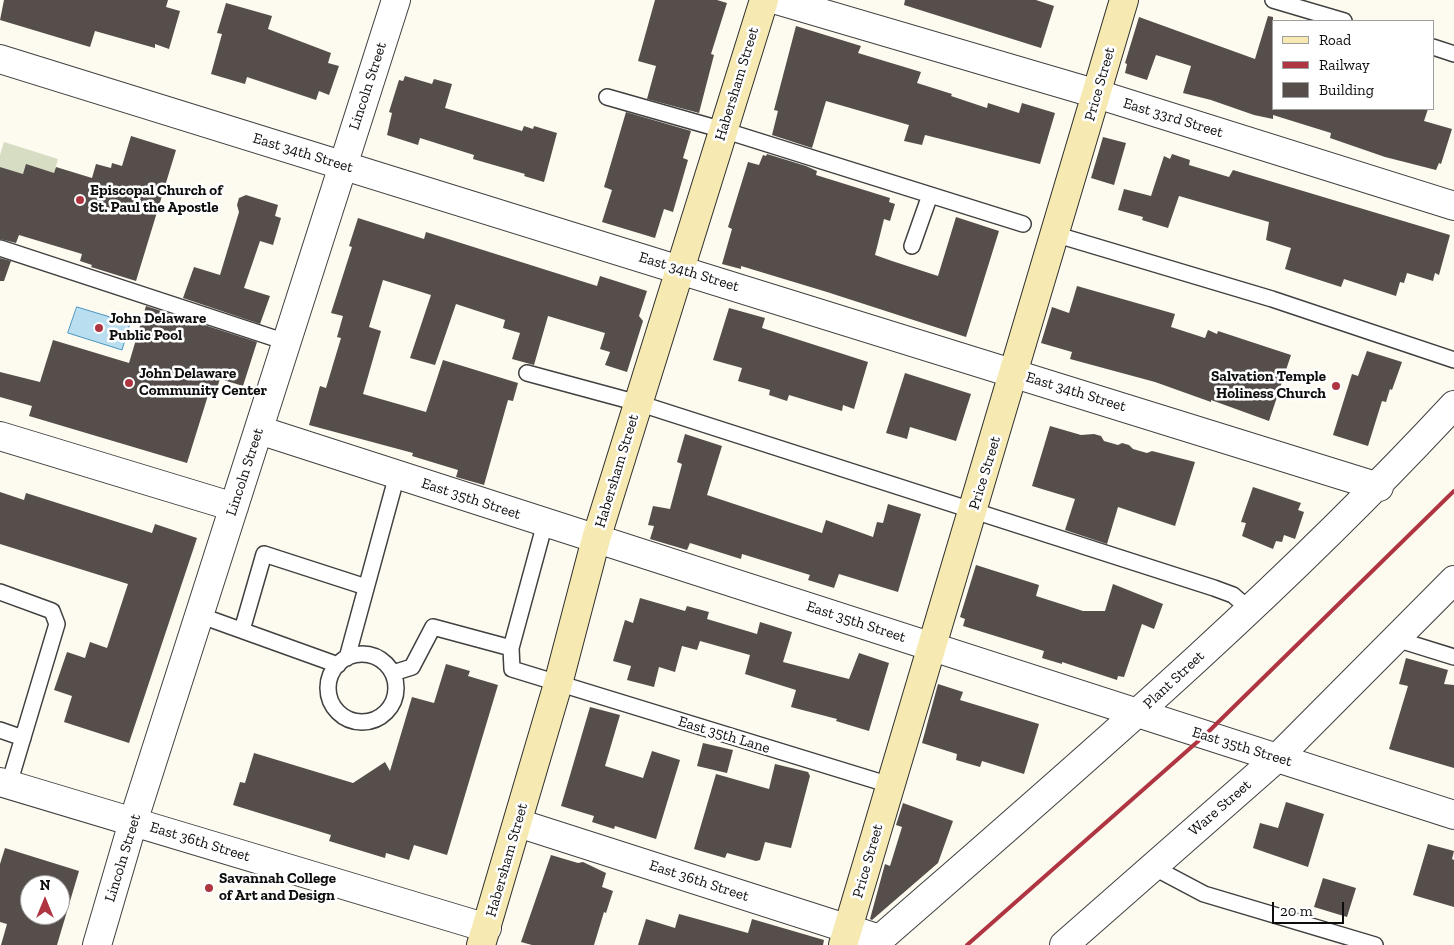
<!DOCTYPE html>
<html>
<head>
<meta charset="utf-8">
<style>
  body { margin:0 }
  #map { position:relative; width:1454px; height:945px; overflow:hidden; background:#fdfaef; font-family:"Zilla Slab",serif }
  canvas { display:block }
  .legend { position:absolute; left:1272px; top:20px; width:162px; height:90px; box-sizing:border-box; background:#fff; border:1px solid #9e9e9e; margin:0; padding:6px 9px; list-style:none; font-size:15px; color:#0d0d0d }
  .legend li { display:flex; align-items:center; gap:10px; height:25px }
  .legend b { width:25px; border:1px solid #9e9e9e }
  .north { position:absolute; left:20px; top:875px; width:50px; height:50px; box-sizing:border-box; background:#fff; border:1px solid #9e9e9e; border-radius:50%; rotate:0deg; font-size:14px; font-weight:700; line-height:20px; text-align:center; color:#0d0d0d }
  .north::after { content:''; display:block; margin:auto; width:18px; height:22px; background:#ae3541; clip-path:polygon(50% 0,100% 100%,50% 72%,0 100%) }
  .scale { position:absolute; left:1272px; top:902px; width:72px; height:22px; box-sizing:border-box; border:2px solid #0d0d0d; border-top:0; padding-left:6px; font-size:15px; line-height:18px; white-space:nowrap; color:#0d0d0d; -webkit-text-stroke:4px #fff; paint-order:stroke }
</style>
</head>
<body>
<div id="map">
<canvas width="1454" height="945"></canvas>
<ul class="legend">
<li><b style="height:6px;background:#f6eab2"></b>Road</li>
<li><b style="height:6px;background:#ae3541"></b>Railway</li>
<li><b style="height:14px;background:#554e4b"></b>Building</li>
</ul>
<div class="north">N</div>
<div class="scale">20 m</div>
</div>
<script>
const c = document.querySelector('canvas').getContext('2d');
c.lineJoin = 'round';
function paint(path, color) { c.fillStyle = color; c.fill(path, 'evenodd'); }
function trace(path, color, width, dash) { c.strokeStyle = color; c.lineWidth = width; c.lineCap = dash ? 'butt' : 'round'; c.setLineDash(dash || []); c.stroke(path); }
function label(font, color, halo, rows, align = 'center') {
  c.font = font + ' "Zilla Slab",serif'; c.lineWidth = 5; c.setLineDash([]); c.textBaseline = 'middle'; c.strokeStyle = halo; c.fillStyle = color; for (const [text, x, y, turn = 0] of rows) {
    c.save(); c.translate(x, y); c.rotate((+turn || 0) * Math.PI / 180); c.textAlign = isNaN(turn) ? turn : align; if (halo) c.strokeText(text, 0, 0); c.fillText(text, 0, 0); c.restore();
  }
}
const cemetery = new Path2D(`
  M4,142L58,159L54,173L23,174L0,167V155Z`);
const water = new Path2D(`
  M77,307L130,323L122,350L68,333Z`);
const building = new Path2D(`
  M4,0H168L166,7L180,11L169,49L155,44V48L95,31L90,47L0,20Z
  M655,0H717L727,3L711,54L714,55L699,113L647,99L656,66L638,61Z
  M905,0H1036L1054,6L1041,48L904,5Z
  M226,3L272,16L268,29L331,53L328,63L339,66L329,95L319,91L316,100L247,77L245,84L211,74L222,34L217,33Z
  M1268,16L1273,17V109H1428L1424,121L1452,129L1441,164L1439,163L1436,170L1385,157L1330,138L1331,133L1273,115V119L1254,115L1211,100L1183,93L1191,66L1156,55L1147,80L1125,73L1127,64L1125,63L1139,17L1255,59Z
  M796,26L861,46L858,53L921,72L917,83L952,94L951,96L987,108L988,103L1019,113L1022,103L1055,113L1040,164L925,135L922,145L904,141L909,125L826,101L812,148L772,135L778,111L774,110Z
  M405,76L432,84L434,79L452,84L445,108L522,131L524,126L533,129L534,126L557,133L544,182L524,176L525,174L473,159L474,155L420,138L418,145L387,135L392,113L389,112L399,80L403,81Z
  M626,112L691,131L683,158L688,160L673,212L664,209L655,238L602,222L612,190L604,187Z
  M131,136L176,150L136,281L91,267L92,265L80,261L82,254L19,235L16,243L0,239V167L23,174L26,164L54,173L56,167L92,178L96,164L111,168L112,163L122,166Z
  M1103,137L1126,143L1114,185L1091,178Z
  M767,154L806,166L817,171L816,175L890,198L889,202L895,204L890,221L884,219L875,255L892,261L938,276L956,217L999,231L966,337L827,292L741,266V269L722,264L732,229L728,227L748,162L759,165L763,155L766,156Z
  M1172,154L1190,160L1189,165L1229,177L1233,170L1450,235L1439,275L1435,273L1433,281L1407,273L1404,283L1400,282L1396,296L1344,279L1341,287L1285,269L1291,248L1266,240L1269,222L1179,196L1168,228L1142,220L1143,217L1118,210L1124,189L1151,196L1164,156L1170,159Z
  M246,195L278,205L275,216L281,218L273,245L260,241L244,288L270,296L260,324L183,298L194,267L220,275L239,212L237,205L239,198Z
  M358,218L424,239L426,232L597,286L600,276L647,291L639,316L643,321L627,372L605,365L610,352L600,349L605,333L548,316L534,365L512,359L520,333L503,328L505,320L456,304L435,365L410,358L431,295L383,280L369,327L381,331L363,394L426,412L443,360L518,383L513,401L508,400L484,485L456,477L458,470L412,456L413,453L309,425L320,386L326,388L341,338L337,337L343,316L331,313L352,247L349,246Z
  M0,258L11,261L4,281H0Z
  M1077,286L1175,314L1171,327L1205,338L1208,330L1217,334L1218,331L1291,355L1269,421L1211,400V402L1155,382L1070,359L1072,352L1041,343L1052,307L1069,313Z
  M146,306L257,342L243,386L220,379L216,391L210,389L187,463L29,416L32,406L0,397V372L40,382L53,340L129,363Z
  M729,308L765,318L762,328L868,362L854,409L843,405L842,411L789,395L787,401L769,395L770,390L738,381L742,368L713,360Z
  M1367,351L1402,362L1392,390L1390,389L1386,402L1382,401L1368,446L1333,435L1352,374L1358,376Z
  M905,373L971,394L956,441L910,427L907,439L886,433Z
  M1050,426L1081,435L1094,434L1101,436L1104,441L1118,445L1122,443L1129,445L1133,449L1147,453L1152,451L1195,462L1175,526L1118,507L1107,544L1065,530L1075,499L1032,486Z
  M685,434L722,446L707,495L822,533L826,520L873,537L877,522L883,523L888,504L921,514L898,592L839,574L834,588L808,580L810,575L742,554L741,559L690,543L687,550L650,539L654,526L648,525L653,506L670,509L682,464L677,462Z
  M1253,487L1301,503L1298,510L1304,512L1295,539L1284,535L1282,542L1276,541L1273,549L1242,536L1246,523L1241,522Z
  M0,492L24,500L26,493L152,533L155,524L197,538L129,743L64,722L72,696L54,690L67,652L85,658L90,642L107,648L128,584L0,544Z
  M976,565L1039,585L1036,596L1083,611H1105L1113,584L1163,604L1154,629L1142,624L1124,677L1118,676L1117,680L1062,662V664L1042,658L1044,651L963,626L965,619L960,617Z
  M640,598L685,611L687,606L709,612L707,619L757,634L760,622L792,632L783,662L849,679L859,653L889,663L869,731L836,721L837,719L791,707L796,690L745,674L750,655L700,641L697,650L682,646L675,672L659,667L654,687L627,680L631,666L613,661L625,620L633,623Z
  M1406,658L1448,670L1444,684L1454,685V768L1389,749L1408,686L1399,684Z
  M446,664L470,671L468,676L498,685L447,855L414,845L409,860L386,853L385,858L329,841L331,835L233,805L240,782L245,783L254,753L353,783L385,762L390,771L412,697L434,703Z
  M938,684L963,692L960,700L1039,724L1024,774L982,761L980,767L956,760L957,754L922,743Z
  M590,707L620,715L605,766L643,778L652,751L680,760L656,839L615,826L614,829L592,822L594,816L561,806Z
  M703,743L733,750L727,773L697,766Z
  M775,764L808,772L810,776L791,848L765,842L760,860L756,861L727,853L725,858L694,849L716,774L769,789Z
  M1286,802L1324,814L1308,867L1253,848L1260,823L1278,828Z
  M903,803L953,821L938,863L872,920L870,919L885,864L890,866L902,827L896,825Z
  M1428,844L1454,851L1452,859L1454,860V907L1413,895Z
  M5,848L79,871L57,945H1L7,924L0,922V864ZM30,885H60V915H30Z
  M551,855L578,863L583,862L606,873L602,887L613,891L606,913L604,912L594,945H532L521,942Z
  M1323,878L1356,888L1347,917L1314,907Z
  M679,914L748,933L752,919L824,940L823,945H638L646,919L675,928Z`);
const lane = new Path2D(`
  M1273,0L1344,21
  M1433,47L1454,54
  M607,97L723,130L1023,224
  M1054,234L1272,299L1454,360
  M912,246L930,195
  M0,248L286,342
  M527,373L638,403L1214,588L1233,595L1249,609
  M0,592L52,611L57,624L9,784
  M199,615L338,665
  M242,630L264,554L366,587
  M1396,639L1454,657
  M511,648L512,669L890,785
  M328 688a34 34 0 1 1 68 0a34 34 0 1 1-68 0Z
  M347,658L397,475
  M393,673L412,667L433,627L511,648L545,523
  M0,730L23,738
  M1153,867L1204,894L1375,945`);
const street = new Path2D(`
  M777,0L1097,94L1454,206
  M0,59L1379,487
  M259,430L1454,815
  M0,436L234,507
  M0,782L487,928
  M518,823L880,939C1077,767 1276,597 1454,405
  M97,945L133,822L396,0
  M1064,945L1277,758L1454,580`);
const secondary = new Path2D(`
  M481,945L558,684L596,539L764,0
  M843,945L1124,0`);
const rail = new Path2D(`
  M967,945L1204,736L1454,491`);
const markers = [
  [80,200,5,"#ae3541"],
  [99,328,5,"#ae3541"],
  [129,383,5,"#ae3541"],
  [1336,386,5,"#ae3541"],
  [209,888,5,"#ae3541"]
];
const streetNames = [
  ["Habersham Street",737,84,-73],
  ["Price Street",1100,84,-74],
  ["Lincoln Street",368,86,-72],
  ["East 33rd Street",1173,118,17],
  ["East 34th Street",303,153,17],
  ["East 34th Street",689,272,17],
  ["East 34th Street",1076,392,17],
  ["Habersham Street",617,471,-73],
  ["Lincoln Street",245,472,-72],
  ["Price Street",985,473,-73],
  ["East 35th Street",471,499,18],
  ["East 35th Street",856,622,18],
  ["Plant Street",1174,680,-43],
  ["East 35th Lane",724,735,17],
  ["East 35th Street",1242,747,17],
  ["Ware Street",1220,808,-41],
  ["East 36th Street",200,842,17],
  ["Lincoln Street",123,858,-73],
  ["Habersham Street",507,860,-74],
  ["Price Street",868,861,-74],
  ["East 36th Street",699,881,18]
];
const poiNames = [
  ["Episcopal Church of",90,191],
  ["St. Paul the Apostle",90,208],
  ["John Delaware",109,319],
  ["Public Pool",109,336],
  ["John Delaware",139,374],
  ["Community Center",139,391],
  ["Salvation Temple",1326,377,"right"],
  ["Holiness Church",1326,394,"right"],
  ["Savannah College",219,879],
  ["of Art and Design",219,896]
];
paint(cemetery, '#d6ddc2');
paint(water, '#b9deef');
trace(water, '#4996be', 1);
paint(building, '#554e4b');
trace(lane, '#404040', 18);
trace(street, '#404040', 30);
trace(secondary, '#2f2f2f', 30);
trace(lane, '#fff', 15);
trace(street, '#fff', 28);
trace(secondary, '#f6eab2', 28);
trace(rail, '#ae3541', 4);
for (const [x, y, r, color] of markers) { const dot = new Path2D(); dot.arc(x, y, r, 0, 2 * Math.PI); c.fillStyle = color; c.fill(dot); trace(dot, '#fff', 2); }
label('15px', '#0d0d0d', '#fff', streetNames);
label('bold 15px', '#0d0d0d', '#fff', poiNames, 'left');
</script>
</body>
</html>
